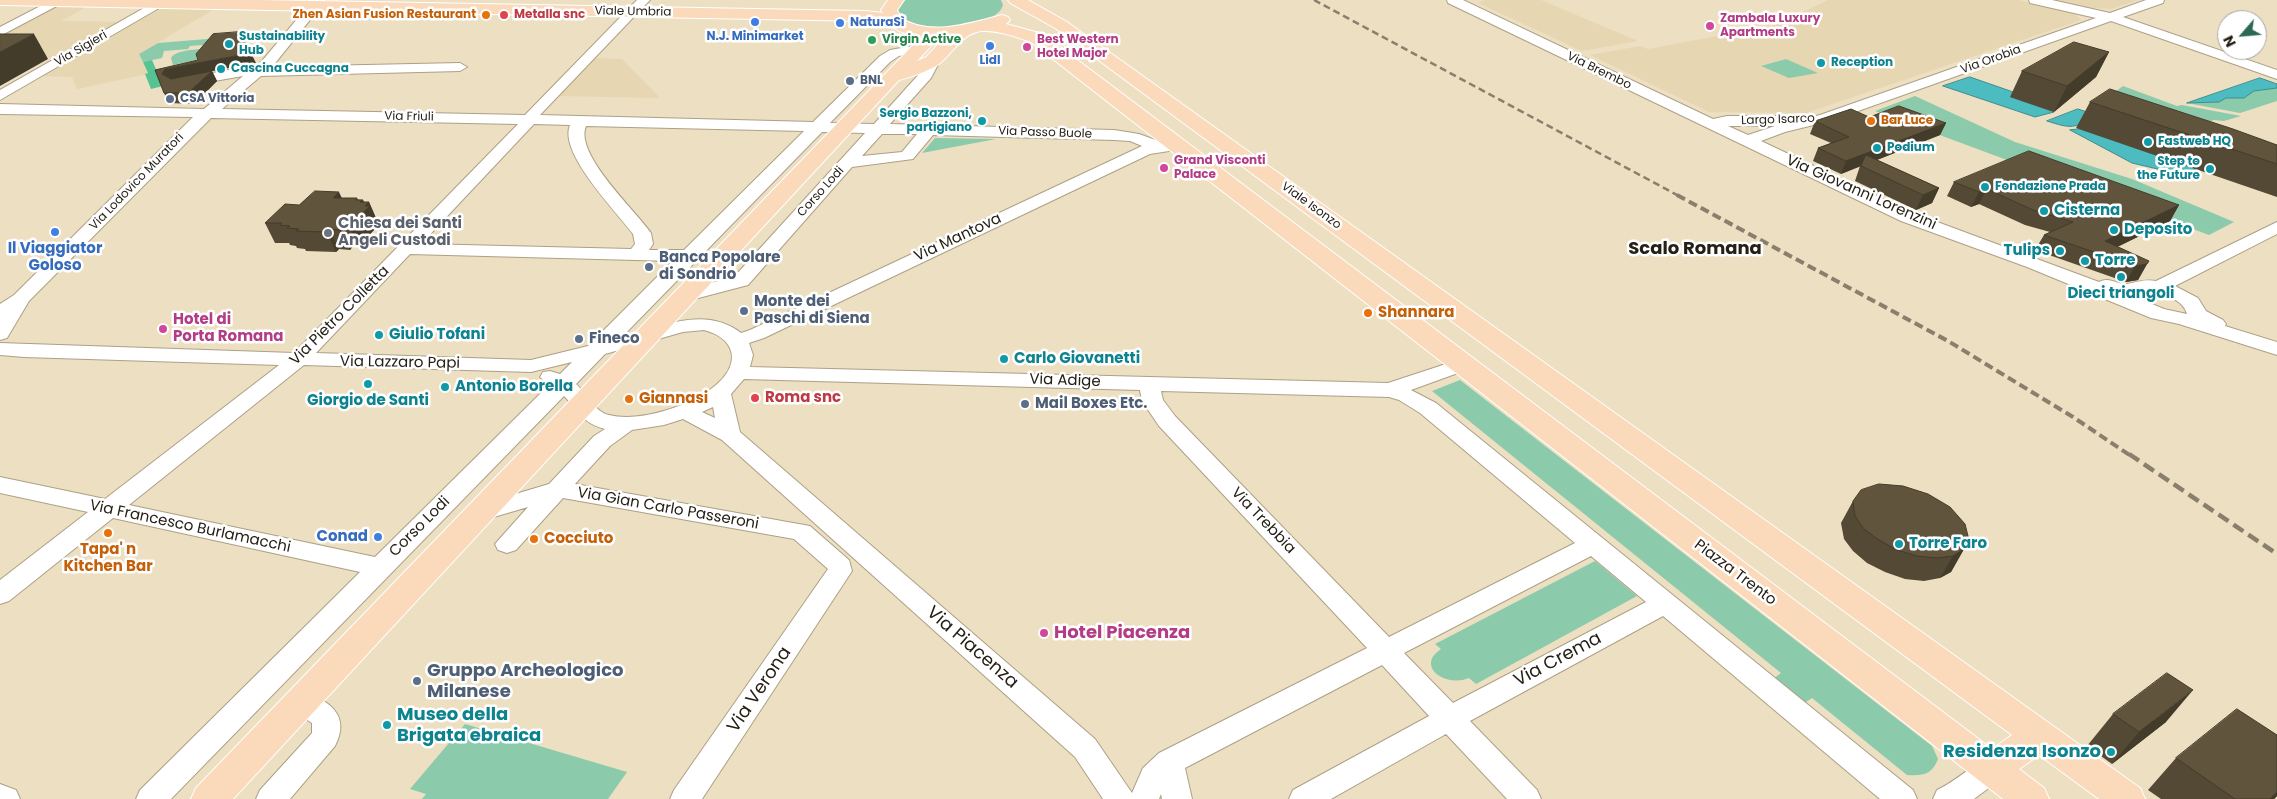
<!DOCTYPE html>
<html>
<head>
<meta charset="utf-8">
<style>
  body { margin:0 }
  #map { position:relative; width:2277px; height:799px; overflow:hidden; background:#ecdfc2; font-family:Poppins,sans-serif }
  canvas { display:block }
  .north { position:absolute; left:2217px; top:10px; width:50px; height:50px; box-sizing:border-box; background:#fff; border:1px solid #a8a6a2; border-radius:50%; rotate:243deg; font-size:14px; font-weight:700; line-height:20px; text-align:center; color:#252016 }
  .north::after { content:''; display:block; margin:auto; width:18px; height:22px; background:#2c6955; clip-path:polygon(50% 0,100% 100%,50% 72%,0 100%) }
</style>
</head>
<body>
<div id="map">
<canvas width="2277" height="799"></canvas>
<div class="north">N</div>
</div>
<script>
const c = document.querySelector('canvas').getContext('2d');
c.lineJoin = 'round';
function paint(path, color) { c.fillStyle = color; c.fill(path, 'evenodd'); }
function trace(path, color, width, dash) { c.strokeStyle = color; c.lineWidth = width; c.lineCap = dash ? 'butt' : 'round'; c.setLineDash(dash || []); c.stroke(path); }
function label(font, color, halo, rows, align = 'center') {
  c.font = font + ' Poppins,sans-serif'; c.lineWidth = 5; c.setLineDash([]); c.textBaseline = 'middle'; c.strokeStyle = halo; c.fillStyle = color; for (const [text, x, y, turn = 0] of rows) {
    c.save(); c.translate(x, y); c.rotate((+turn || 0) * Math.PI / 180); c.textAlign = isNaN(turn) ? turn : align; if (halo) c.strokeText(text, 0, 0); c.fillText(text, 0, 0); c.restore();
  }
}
const built = new Path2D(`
  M1484,0H1541L1638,41L1582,51L1478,3Z
  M1828,0H2018L2073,12L2081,20L1806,113L1709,112L1590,55L1640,46L1648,49L1776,25Z
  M2053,0H2138L2111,9L2091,8Z
  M59,1L95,2L61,21L127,22L64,58L0,57V32Z
  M161,4L221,5L139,54L148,74L77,89L72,77L35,76Z
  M591,58L622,59L660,98L556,96Z`);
const green = new Path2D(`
  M905,0H1001L1003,5C997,30 904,38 898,10Z
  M244,36L239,42L190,46L188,49L164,51L162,58L143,62L139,54L158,43Z
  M221,48L223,54L173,65L171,58C176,48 209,49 221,48Z
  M1786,59L1818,73L1789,78L1761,66Z
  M2123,86L2177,106L2182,105L2241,116L2224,121L2214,120L2182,130L2111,95Z
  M2277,88V101L2240,113L2187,103L2219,102L2226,98H2244L2254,91Z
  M1915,96L2015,142L2132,179L2234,222L2209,235L1875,111Z
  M935,138L996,139L922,153Z
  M1460,380L1932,746L1938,759C1932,775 1922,776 1907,775L1812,698L1803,704L1773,679L1781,673L1432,391Z
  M1595,561L1637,596L1476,684L1469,678C1445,688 1415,666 1441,649L1435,644Z
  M465,724L627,772L608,799H422L426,794L410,789Z`);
const forest = new Path2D(`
  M152,60L163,86L151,89L145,74L148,73L143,62Z`);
const water = new Path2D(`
  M1970,77L2016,93L2011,97L2054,112L2035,117L1943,86Z
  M2260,78L2277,84V88L2254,91L2244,98H2226L2219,102L2187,103Z
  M2078,109L2096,115C2074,129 2072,129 2047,121Z
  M2080,129L2196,169L2200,179L2132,163L2070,130Z`);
const minor = new Path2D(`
  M52,0H68L0,36V27Z
  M158,0H173L0,100V90Z
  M313,0H326L272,67L460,63L467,67L460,71L261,76L222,109L525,115L637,0H650L540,115L813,122L880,56L890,50L918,45L925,49L923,52L899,56L890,62L830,123L874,124L920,73L929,56L934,55L941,59L931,78L890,124L1114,130L1139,134L1169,145L1171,148L1169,151L1150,154L764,338L749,343L753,355L750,367L1388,383L1455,361L1462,359L1469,361L1472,365L1469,369L1411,390L1436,403L1913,790L1917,799H1880L1663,616L1470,721L1537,790L1541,799H1507L1446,734L1331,799H1289L1293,790L1429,716L1382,665L1185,768L1192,799H1162L1161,794L1159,799H1103L1075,757L722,440L683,419L664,425L632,430L610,446L575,484L810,526L849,560L852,571L702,799H670L674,790L828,569L794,539L563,498L516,550L507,553L498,550L495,544L528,507L480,521L472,519L468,513L472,507L549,484L594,436L605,429C582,423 579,411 564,396L171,799H136L140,790L360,572L113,518L9,601L0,604V580L88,512L0,493V477L105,499L279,365L24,357L0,355V343L294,353L518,124L211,118L29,301L7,338L0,340V304L14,295L193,117L0,114V104L204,109L243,76L186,86L181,85L179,82L181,79L239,68L254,67L262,61ZM534,124L570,125C558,153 617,212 633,234L635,244L631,249L421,244ZM586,126L804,131L684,250H649L653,244L651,233C635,210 574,154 586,126ZM822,132L865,133L734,277L680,291L677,295L680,299L687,301L748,285L852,167L913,159L933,135L1114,140L1130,141L1142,146L750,330L741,333C705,305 659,327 621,338ZM882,134H917L902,152L862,156ZM410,254L673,261L588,346L531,360L316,353ZM704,330C735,338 742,363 716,385C693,405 640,423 609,415C595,412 586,393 576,384L605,354L683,332ZM572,362L560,374L550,371L543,372L540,377L549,385L375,557L129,505L304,365L531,372ZM744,379L1140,390L1142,401L1159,426L1367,648L1159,753L1143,768L1132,793L1095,739L740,432L731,394ZM1161,391L1389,397L1399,400L1420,413L1575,543L1389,637L1175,416L1163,400ZM713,407L715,418L702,412ZM1591,556L1646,602L1453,703L1404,653Z
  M1447,0H1463L1713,119L1727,116H1786L1791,118L1794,121L1820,115L2096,18L2030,3L2029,0H2052L2110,13L2146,0H2164L2163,3L2123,17L2277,70V79L2111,21L1830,121L1785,132L1761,141L1913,213L2099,282C2110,276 2117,285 2127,284C2138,282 2145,279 2156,281L2277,222V234L2175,286L2198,298L2206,311L2223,320L2226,324L2225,326L2277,342V355L2179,324L2151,318L2027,267L1901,221L1448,3ZM1728,126H1775L1748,135ZM2145,291C2160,293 2183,298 2187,314L2164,309L2131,295Z
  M301,691C329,700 351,715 335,746L290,799H256L260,790L312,733V723L291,710L287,702L291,694Z
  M1992,756L2002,760L2007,769L2002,778L1974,799H1933L1937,790C1957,781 1972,764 1992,756Z
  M0,784L16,790L20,799H0Z`);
const major = new Path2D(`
  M0,0H258L866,11L883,13L881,10L888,0H904L897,10L901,18C930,37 971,23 1002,15L1008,17L1010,20L1006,24L1043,34L1992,749L2012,735L1055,28L1010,3L1008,0H1028L1067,22L2140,788L2145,799H2099L2039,755L2019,769L2044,788L2049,799H2003L1031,42C1016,37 1001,31 985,31C964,30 954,52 939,64C929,71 911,77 899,80L233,799H191L196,788L918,40V37L899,31L888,24L866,21L0,5ZM946,36L926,57L917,61L932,45L934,37Z`);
const railFar2 = new Path2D(`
  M1314,0L1679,196`);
const railFar1 = new Path2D(`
  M1677,195L1948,341L2073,417L2131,456`);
const rail = new Path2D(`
  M2129,454L2277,554`);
const wall = new Path2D(`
  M2109,52L2096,77L2054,112L2010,97L2022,71Z
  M256,63L212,71L217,81L194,104L169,103L164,93L155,70Z
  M2090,102L2277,145V197L2076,128Z
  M1869,117L1946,123L1940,135L1877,160L1939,188L1932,203L1916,210L1855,181L1860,166L1841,174L1813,161L1818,148L1831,143L1810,134L1815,121Z
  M1954,182L2179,205L2170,221L2117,247L2147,264L2138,280L2126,282L2035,250L2044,235L2050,232L2025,225L1979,204L1971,207L1947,196Z
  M342,198L363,200L364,202H369L379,225L358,246H353L350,250L339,249L336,252L306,251L305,249L297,248L296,246L290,245L289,243H275L265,223L299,205Z
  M1853,501L1964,549L1951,572L1940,578L1924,581L1905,579L1885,572L1867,563L1853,551L1844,539L1841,523Z
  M2113,714L2166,722L2112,764L2087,746Z
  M2176,758L2277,796L2274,799H2161L2148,790Z`);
const shadedWall = new Path2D(`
  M34,34L48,59L0,86V52Z
  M2109,52L2096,77L2054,112L2067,86Z
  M251,53L256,63L212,71L217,81L194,104L188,93L171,79L162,74L165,69Z
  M1946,123L1940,135L1841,174L1846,161Z
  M1939,188L1932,203L1916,210L1923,195Z
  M1987,189L1979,204L1971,207L1979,192Z
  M339,192L348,211L333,198Z
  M357,198L363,212L360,202L363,200L367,209L365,206L369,202L379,225L358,246L349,226L356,200Z
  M2179,205L2170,221L2101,255L2105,241Z
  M344,226L353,246L350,250L340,230Z
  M329,229L339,249L336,252L327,232Z
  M2147,264L2138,280L2126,282L2135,266Z
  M1964,549L1951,572L1940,578L1953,556Z
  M2193,690L2166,722L2112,764L2139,732Z
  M2277,792V796L2274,799H2270Z`);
const building = new Path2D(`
  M239,32L251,53L165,69L162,74L171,79L212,71L188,93H164L155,70L198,60L196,54L213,34Z
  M0,34H34L0,52Z
  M2074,42L2109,52L2067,86L2022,71Z
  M2110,89L2233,129L2277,145V164L2090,102Z
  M1899,106L1946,123L1846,161L1818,148L1849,137L1815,121L1851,109L1869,117Z
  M2029,151L2179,205L2105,241L2149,261L2147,264L2135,266L2044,235L2073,222L2033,210L1987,189L1979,192L1954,182Z
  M1866,155L1939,188L1923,195L1861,166Z
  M315,191L339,192L333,198H357L356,200H363L360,202H369L365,206H370L349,226H344L340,230L329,229L327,232L296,231L299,229L287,228L290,226L280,225L282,223H265L285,204L299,205Z
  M1879,484L1903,486L1928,494L1950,507L1965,524L1969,540L1964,549L1953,556L1937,558L1917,556L1897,550L1879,540L1864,529L1855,516L1853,501L1861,490Z
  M2167,673L2193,690L2139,732L2113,714Z
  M2237,709L2277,735V792L2270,799H2235L2176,758Z`);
const markers = [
  [486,15,5,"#e8710a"],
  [504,15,5,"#e0444e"],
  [755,22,5,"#3f7fe0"],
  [840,23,5,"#3f7fe0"],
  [1710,26,5,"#d1479c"],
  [872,40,5,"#2e9e5b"],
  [229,44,5,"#0f9aa8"],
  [990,46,5,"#3f7fe0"],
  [1027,47,5,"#d1479c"],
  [1821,63,5,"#0f9aa8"],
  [221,69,5,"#0f9aa8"],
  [850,81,5,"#5c6f8a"],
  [170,99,5,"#5c6f8a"],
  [982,121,5,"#0f9aa8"],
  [1871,121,5,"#e8710a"],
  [2148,142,5,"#0f9aa8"],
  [1877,148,5,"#0f9aa8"],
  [1164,168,5,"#d1479c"],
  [2210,169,5,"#0f9aa8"],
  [1985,187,5,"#0f9aa8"],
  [2044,211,5,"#0f9aa8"],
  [2114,230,5,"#0f9aa8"],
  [55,232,5,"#3f7fe0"],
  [328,233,5,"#6b7280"],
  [2060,251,5,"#0f9aa8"],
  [2085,261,5,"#0f9aa8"],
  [649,267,5,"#5c6f8a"],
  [2121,277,5,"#0f9aa8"],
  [744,311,5,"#5c6f8a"],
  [1368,313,5,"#e8710a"],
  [163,329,5,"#d1479c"],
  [379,335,5,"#0f9aa8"],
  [579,339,5,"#5c6f8a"],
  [1004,359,5,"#0f9aa8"],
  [368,384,5,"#0f9aa8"],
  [445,387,5,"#0f9aa8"],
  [755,398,5,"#e0444e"],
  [629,399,5,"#e8710a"],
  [1025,404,5,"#5c6f8a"],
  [108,533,5,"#e8710a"],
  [378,537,5,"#3f7fe0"],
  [534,539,5,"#e8710a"],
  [1899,544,5,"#0f9aa8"],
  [1044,633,5,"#d1479c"],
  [417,681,5,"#5c6f8a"],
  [387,725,5,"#0f9aa8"],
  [2111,752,5,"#0f9aa8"]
];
const farStreetnames = [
  ["Viale Umbria",633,12,1],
  ["Via Sigieri",81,49,-30],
  ["Via Orobia",1991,60,-20],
  ["Via Brembo",1599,71,26],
  ["Via Friuli",409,117,1],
  ["Largo Isarco",1778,120,-2],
  ["Via Passo Buole",1045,133,2],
  ["Via Lodovico Muratori",137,182,-46],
  ["Corso Lodi",821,192,-48],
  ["Viale Isonzo",1311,206,36]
];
const farFoodnames = [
  ["Zhen Asian Fusion Restaurant",476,15],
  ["Bar Luce",1881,121,"left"]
];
const farHealthnames = [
  ["Metalla snc",514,15]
];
const farHotelnames = [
  ["Zambala Luxury",1720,19],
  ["Apartments",1720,33],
  ["Best Western",1037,40],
  ["Hotel Major",1037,54],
  ["Grand Visconti",1174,161],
  ["Palace",1174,175]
];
const farShopnames = [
  ["NaturaSì",850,23,"left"],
  ["N.J. Minimarket",755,37],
  ["Lidl",990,61]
];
const farCulturenames = [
  ["Sustainability",239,37],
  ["Hub",239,51],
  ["Reception",1831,63],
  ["Cascina Cuccagna",231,69],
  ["Sergio Bazzoni,",972,114,"right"],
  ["partigiano",972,128,"right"],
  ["Fastweb HQ",2158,142],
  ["Podium",1887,148],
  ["Step to",2200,162,"right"],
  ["the Future",2200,176,"right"],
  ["Fondazione Prada",1995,187]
];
const farLeisurenames = [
  ["Virgin Active",882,40]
];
const farServicenames = [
  ["BNL",860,81],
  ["CSA Vittoria",180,99]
];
const streetNames = [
  ["Via Giovanni Lorenzini",1861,193,24],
  ["Via Mantova",958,238,-25],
  ["Via Pietro Colletta",340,316,-45],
  ["Via Lazzaro Papi",400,363,1],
  ["Via Adige",1065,381,2],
  ["Via Gian Carlo Passeroni",668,509,10],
  ["Via Trebbia",1263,521,46],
  ["Via Francesco Burlamacchi",190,527,12],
  ["Corso Lodi",420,527,-45],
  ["Piazza Trento",1735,573,37]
];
const cultureNames = [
  ["Cisterna",2054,211],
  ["Deposito",2124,230],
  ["Tulips",2050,251,"right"],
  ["Torre",2095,261],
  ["Dieci triangoli",2121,294,"center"],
  ["Giulio Tofani",389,335],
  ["Carlo Giovanetti",1014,359],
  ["Antonio Borella",455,387],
  ["Giorgio de Santi",368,401,"center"],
  ["Torre Faro",1909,544]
];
const worshipNames = [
  ["Chiesa dei Santi",338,224],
  ["Angeli Custodi",338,241]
];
const shopNames = [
  ["Il Viaggiator",55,249],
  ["Goloso",55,266],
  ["Conad",368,537,"right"]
];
const serviceNames = [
  ["Banca Popolare",659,258],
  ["di Sondrio",659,275],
  ["Monte dei",754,302],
  ["Paschi di Siena",754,319],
  ["Fineco",589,339],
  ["Mail Boxes Etc.",1035,404]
];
const foodNames = [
  ["Shannara",1378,313],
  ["Giannasi",639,399],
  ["Cocciuto",544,539],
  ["Tapa' n",108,550,"center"],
  ["Kitchen Bar",108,567,"center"]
];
const hotelNames = [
  ["Hotel di",173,320],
  ["Porta Romana",173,337]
];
const healthNames = [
  ["Roma snc",765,398]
];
const quarterNames = [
  ["Scalo Romana",1695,249]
];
const nearHotelnames = [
  ["Hotel Piacenza",1054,633]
];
const nearStreetnames = [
  ["Via Piacenza",972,648,41],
  ["Via Crema",1558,660,-28],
  ["Via Verona",760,690,-56]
];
const nearServicenames = [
  ["Gruppo Archeologico",427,671],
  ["Milanese",427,692]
];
const nearCulturenames = [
  ["Museo della",397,715],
  ["Brigata ebraica",397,736],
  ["Residenza Isonzo",2101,752,"right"]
];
paint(built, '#e7d6b2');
paint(green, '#8bcbab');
paint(forest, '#55c392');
paint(water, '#4cbcc0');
trace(water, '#408d8d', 1);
trace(minor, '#ada085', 2);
trace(major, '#fff', 2);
paint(minor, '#fff');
paint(major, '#fbd9bb');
trace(railFar2, '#887f6c', 2.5, [7, 4]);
trace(railFar1, '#887f6c', 4, [9, 4.5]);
trace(rail, '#887f6c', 4.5, [12, 6]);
paint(wall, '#534934');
paint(shadedWall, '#433c2a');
paint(building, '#60553c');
trace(building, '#433c2a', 1);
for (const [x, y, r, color] of markers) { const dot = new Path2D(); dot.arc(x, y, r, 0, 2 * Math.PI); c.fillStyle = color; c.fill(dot); trace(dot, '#fff', 2); }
label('12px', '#252016', '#fff', farStreetnames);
label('bold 12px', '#c56008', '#fff', farFoodnames, 'right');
label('bold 12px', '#be3a42', '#fff', farHealthnames, 'left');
label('bold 12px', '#b23c85', '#fff', farHotelnames, 'left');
label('bold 12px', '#366cbe', '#fff', farShopnames);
label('bold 12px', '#0d838f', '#fff', farCulturenames, 'left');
label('bold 12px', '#27864d', '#fff', farLeisurenames, 'left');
label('bold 12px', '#4e5e75', '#fff', farServicenames, 'left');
label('15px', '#252016', '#fff', streetNames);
label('bold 15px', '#0d838f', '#fff', cultureNames, 'left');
label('bold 15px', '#5b616d', '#fff', worshipNames, 'left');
label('bold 15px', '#366cbe', '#fff', shopNames);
label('bold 15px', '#4e5e75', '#fff', serviceNames, 'left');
label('bold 15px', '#c56008', '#fff', foodNames, 'left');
label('bold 15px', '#b23c85', '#fff', hotelNames, 'left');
label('bold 15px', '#be3a42', '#fff', healthNames, 'left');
label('bold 18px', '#252016', '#fff', quarterNames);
label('bold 18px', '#b23c85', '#fff', nearHotelnames, 'left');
label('18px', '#252016', '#fff', nearStreetnames);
label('bold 18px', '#4e5e75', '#fff', nearServicenames, 'left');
label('bold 18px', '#0d838f', '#fff', nearCulturenames, 'left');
</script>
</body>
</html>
